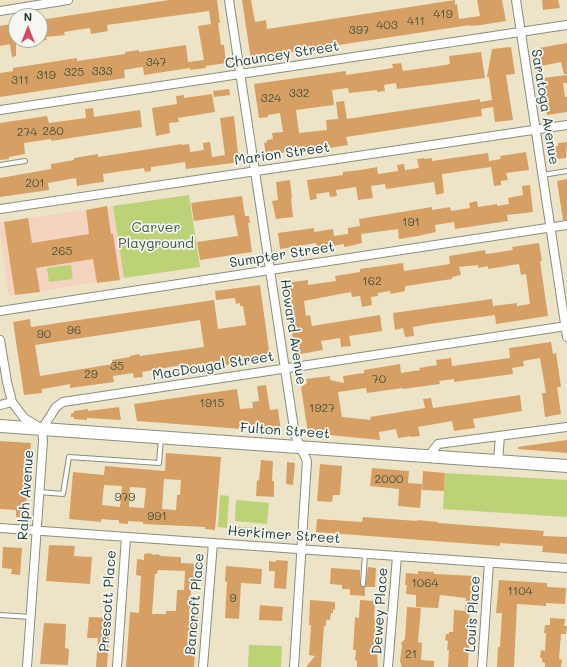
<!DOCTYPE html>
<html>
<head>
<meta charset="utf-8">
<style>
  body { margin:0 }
  #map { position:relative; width:567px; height:667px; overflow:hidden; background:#ede4c7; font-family:Mali,sans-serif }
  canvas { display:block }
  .north { position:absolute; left:8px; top:8px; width:40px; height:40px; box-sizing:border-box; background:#f6f6f2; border:1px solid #a0aca6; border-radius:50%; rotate:0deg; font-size:11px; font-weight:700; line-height:16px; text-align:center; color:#1f3d34 }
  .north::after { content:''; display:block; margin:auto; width:14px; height:18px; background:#d1495b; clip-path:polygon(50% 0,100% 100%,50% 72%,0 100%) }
</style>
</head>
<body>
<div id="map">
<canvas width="567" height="667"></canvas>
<div class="north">N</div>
</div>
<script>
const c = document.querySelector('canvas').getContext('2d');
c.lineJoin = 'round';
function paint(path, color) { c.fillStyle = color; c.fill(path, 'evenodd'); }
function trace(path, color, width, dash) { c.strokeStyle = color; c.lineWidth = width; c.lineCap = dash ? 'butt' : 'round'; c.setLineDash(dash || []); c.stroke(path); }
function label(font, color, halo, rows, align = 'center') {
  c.font = font + ' Mali,sans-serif'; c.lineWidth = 3.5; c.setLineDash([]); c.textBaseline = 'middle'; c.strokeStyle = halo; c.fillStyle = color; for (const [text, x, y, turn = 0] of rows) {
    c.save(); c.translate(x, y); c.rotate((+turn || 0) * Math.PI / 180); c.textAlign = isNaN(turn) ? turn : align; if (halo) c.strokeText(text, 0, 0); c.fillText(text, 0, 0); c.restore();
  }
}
const built = new Path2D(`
  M113,206L124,278L9,296L0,234V222Z`);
const green = new Path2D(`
  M189,195L200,267L124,278L113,206Z
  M71,265L73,279L49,282L47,268Z
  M445,473L567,480V517L443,509Z
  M220,495L229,496L227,528L218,527Z
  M236,500L269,503L267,524L235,521Z
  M229,526L270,529V533L229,530Z
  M249,645L282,646L281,667H248Z`);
const building = new Path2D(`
  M169,0H217L220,23H218L219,30L221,45H224L226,63L206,66V68L190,70V68L144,75L143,67L135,68L124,70L125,78L0,97V73L13,71V68L77,58V61L125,54V52L139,50V52L186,45L188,62L204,60L198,26L211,24L209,11L107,25L108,31L91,34L90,28L64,32L65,35L46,37L47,40L40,41V20Z
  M242,0H251L255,22L266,20L267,29L455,0V5L457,4L459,19L480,16L477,0H502L506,21L481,25L470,26V25L299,51L251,60Z
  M542,0H558L560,8L543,10Z
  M16,23V56L12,57L10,44L0,46V26Z
  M567,43V74H564L561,62L542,66L539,48Z
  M511,47L515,74L506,75L513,120L495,122L493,107L481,109L482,116L346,137L348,145L330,148V146L266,155L264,143L267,142V140L273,139L272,133L283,132L280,113L268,115V117L259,118L254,84L346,71V75L393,68L392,64L401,63L403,71L439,66L450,64L449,56L481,52L485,78L397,89L396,83L384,85L385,91L377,92V90L349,93L348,88L332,90L334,105L296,110L299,133L327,130L326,120L338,119L336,102L344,101L347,119L480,99V102L492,100L489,77H487L492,49Z
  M567,75V83H563L565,97H567V112L547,115L544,97L546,95L543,78Z
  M229,89L230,95L214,97L213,91Z
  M212,94L215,112L178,118L179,122L169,123L170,133L156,136L152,108L177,104L176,96L184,95V98Z
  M93,108L94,117L140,110L142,127L51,141V139L24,143L25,154L9,157V159L0,160V123L47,116L49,123L86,118L85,109Z
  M234,116L238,153H240L241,162L186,169L185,162L151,167V171L145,172L144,168L103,174L104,182L95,183L77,186L76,178L48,183L49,190L0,197V178L51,169V164L74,160V158L98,154V157L182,144V145L189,144L190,152L204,150L203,143L210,142L212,157L225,155L220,118Z
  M567,142L566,158L556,159L554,147L558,146V143Z
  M526,152L529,170L506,173L508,180L501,181V185L494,186L491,167L442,174L444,193L436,195L434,182L386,189L385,184L371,186L373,198L358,200L356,187L336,190L337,196L330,197L329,192L316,194L317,199L310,200L307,180L343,175V172L361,170L377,167L378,174L398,171L397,165L404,164L405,170L419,168L417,159L424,158V159L432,158V161L488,153L489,161L501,159L500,156Z
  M567,179V220H563L557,181Z
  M290,180L292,198H291L293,217L276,219L272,201L278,200L276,182Z
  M530,185L533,212L507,215L508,221L455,229L454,222L435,225L436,232L418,236L399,239L398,229L361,234L362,243L354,245L344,247V244L327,247V248L317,250L316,243L280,249L278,233L314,228V232L333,229L334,236L348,234V228L360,226L359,219L432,207V210L450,207L451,211L470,208L469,203L477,201L478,207L497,204V206L509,204L508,198L523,195L522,186Z
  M242,196L245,216H249L250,223H248L252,252L200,260L197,242L238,236L234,215L194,221L191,203Z
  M107,206L111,234H113L120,280L97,283L93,259L36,268L40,292L15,295L4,222L28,218L32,243L89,234L86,210Z
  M539,243L542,261H540L548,316L496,324L495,315L429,324L413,327L414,336L405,337L403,328L395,330L393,313L492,299L493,306L517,303V306L530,304L526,274L521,275L519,264L488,269V266L478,268V265L459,267L461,275L452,277V279L406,286L405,287V291L391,294L390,291L378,293V296L371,297L372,305L362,307L360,296L352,297L351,292L304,301L306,316L310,315L312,326L380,315L382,331L349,336L351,346L341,347L340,338L321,341L323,350L295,355L285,281L293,280V282L308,280V285L336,281L335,276L360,272V269L403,263L404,271L450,264L449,256L485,250L486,254L513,250L512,247Z
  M260,285L270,358L189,371L188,364L142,372L143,377L134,378L133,373L113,376L114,382L70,388V384L54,387L42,389V393L24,395L13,322L30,319L31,327L214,300L218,329L246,325L243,306H240V303L236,304L235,298L216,300L215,291ZM200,320L204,347L140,356L139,354L130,356V357L112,360L113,364L40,376L35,345Z
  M551,342L553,354L556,353L561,387H557L561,414L545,417L542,393H546L540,358L523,361L524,366L512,368L513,374L454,382V379L439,381L440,384L403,389V388L367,393L366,388L338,392L342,417L371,420L370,417L425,408L423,399L431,398L433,408L520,395L522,411L473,419L475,428L454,431L452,421L418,427L420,436L411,437V436L398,438L396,429L379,432L380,440L308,433L301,387L307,383L306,379L330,376V380L344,383L343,376L364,373V370L400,364L401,373L420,370L419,368L437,365L436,360L451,358L452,366L510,358L509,348Z
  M266,385L270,410L278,409L281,432L137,421L134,404L237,389L240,409L253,408L252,402L259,401L257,386Z
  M119,407L121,420L87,418V420L74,419V417H71V414L74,413V411L88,409V411Z
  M567,440V453L518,449V447Z
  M0,441L31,443L25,517H16V510L0,509Z
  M166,453L221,457L215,530L205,529V527L143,524V522L128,521V524L119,523V520H112L101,519V522L69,519L73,472L104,475L105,466L165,471ZM164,479L181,480L180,495H177L176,510L162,509ZM104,485L122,486L120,507L102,505ZM130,487L146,488L144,508L129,507Z
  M261,460L273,461L272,481H274V497L256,496L257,480L259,481Z
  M287,462L295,463L293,485L286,484Z
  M320,464L342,466L340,495H333L332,502L317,501Z
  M372,468L409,471L408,483L422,484L420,508L398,506L399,489L370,486Z
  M423,471L445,473L444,491L422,490Z
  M363,517L417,521V520L438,522V523L544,531L543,536L567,537V554L542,552L543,546L500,543V546L316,532L317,519L362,522Z
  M49,545L75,546L74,556L92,557L90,584L46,581Z
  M3,547L22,548L20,575L11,574L12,569L2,568Z
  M150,553L153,555L158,554L161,556L181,557V563L200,564L199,580L192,579L189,616L198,617L194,667H126L130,612L139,613L141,576L136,575L137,559L144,560V554ZM158,570L185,571L184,590H177L176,611H166V614H152L155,574H157Z
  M276,560L288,561L286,589L274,588L275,571H269V561L276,562Z
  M226,566L262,569L261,584L241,583L239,619L225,618L227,582L225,581Z
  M368,567L376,568L375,587H365Z
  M331,568L360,570V584L361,587H365V596L350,595V589H342V585L330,584Z
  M418,571L434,572V574L476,576L474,611H467H470L467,645H469L468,667H448L449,650H447L448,641L445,640L446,634H449V632H453L454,610L465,611L466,598L440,595L438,608L416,607V595L406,594L407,585H405L406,573L418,574Z
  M499,580L547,583V587L566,588L565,604L546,603V606L517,604L514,667H497L498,647H500L502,613H496Z
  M310,600L335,602V610L333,609V613H331L330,620H326V626H324L321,667H306L315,656L309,655L311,625H309Z
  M360,600L375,601L374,619H376L374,644L380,650L377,652L378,667H357V661L355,660L356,650H353L355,617L359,618Z
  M260,605L283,607L282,621L259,620Z
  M407,607L421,608L418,642L422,643L421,660L434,661V667H402L400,661L402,646L401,643L405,639Z
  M89,617L110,618L107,667H96L98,638H87Z
  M550,618L565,619L564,626H567L566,634H561L559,659L562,660L561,667H545V663L542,662V658H540L541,650L545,651L546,633H544L545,625H550Z
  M44,623L66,624L65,648L69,649L68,665L40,664Z`);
const lane = new Path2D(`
  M0,165L25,161
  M543,175L567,171
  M40,492L63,494L69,457L159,463L161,438
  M363,584L365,554
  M0,615L31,617`);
const street = new Path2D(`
  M229,0L295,435L307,461L294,667
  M516,0L567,337
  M0,11L68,0
  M0,110L567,25
  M0,209L567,125
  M0,311L567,225
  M0,340L7,382L12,402L24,418L42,429L43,441L27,667
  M0,405L12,402
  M42,429L56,407L63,402L567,326
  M428,457L438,444L567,427
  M498,461L500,436
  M0,528L567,568
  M117,667L126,537
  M203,667L213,543
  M388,667L397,556
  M482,667L489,563`);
const secondary = new Path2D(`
  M0,426L567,466`);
const numberNames = [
  ["419",443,14],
  ["411",416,21],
  ["403",387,25],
  ["397",359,30],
  ["347",156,62],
  ["333",102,71],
  ["325",74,72],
  ["319",46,75],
  ["311",20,80],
  ["332",299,93],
  ["324",271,98],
  ["280",53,131],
  ["274",27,132],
  ["201",35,183],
  ["191",411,222],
  ["265",62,251],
  ["162",372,281],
  ["96",74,330],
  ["90",44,334],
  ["35",117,366],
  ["29",91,374],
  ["70",379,379],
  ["1915",212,403],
  ["1927",322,408],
  ["2000",389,479],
  ["979",125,497],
  ["991",157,516],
  ["1064",425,583],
  ["1104",520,591],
  ["9",233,598],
  ["21",411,654]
];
const streetNames = [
  ["Chauncey Street",282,55,-9],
  ["Saratoga Avenue",545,107,81],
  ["Marion Street",282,154,-8],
  ["Sumpter Street",282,255,-9],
  ["Howard Avenue",293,332,81],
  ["MacDougal Street",213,366,-9],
  ["Fulton Street",285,431,4],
  ["Ralph Avenue",26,495,-86],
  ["Herkimer Street",284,535,4],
  ["Prescott Place",108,601,-86],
  ["Bancroft Place",195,604,-85],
  ["Dewey Place",380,611,-86],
  ["Louis Place",473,614,-86]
];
const parkNames = [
  ["Carver",156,228],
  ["Playground",156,244]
];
paint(built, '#f4d3c0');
paint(green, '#bbd277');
paint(building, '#d6a065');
trace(lane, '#86907e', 6);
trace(street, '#86907e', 10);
trace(secondary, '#86907e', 14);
trace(lane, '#fff', 4);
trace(street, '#fff', 8);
trace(secondary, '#fff', 12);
label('12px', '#4d5640', null, numberNames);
label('14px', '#1f3d34', '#f6f6f2', streetNames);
label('14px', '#3e5b41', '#f6f6f2', parkNames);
</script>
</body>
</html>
